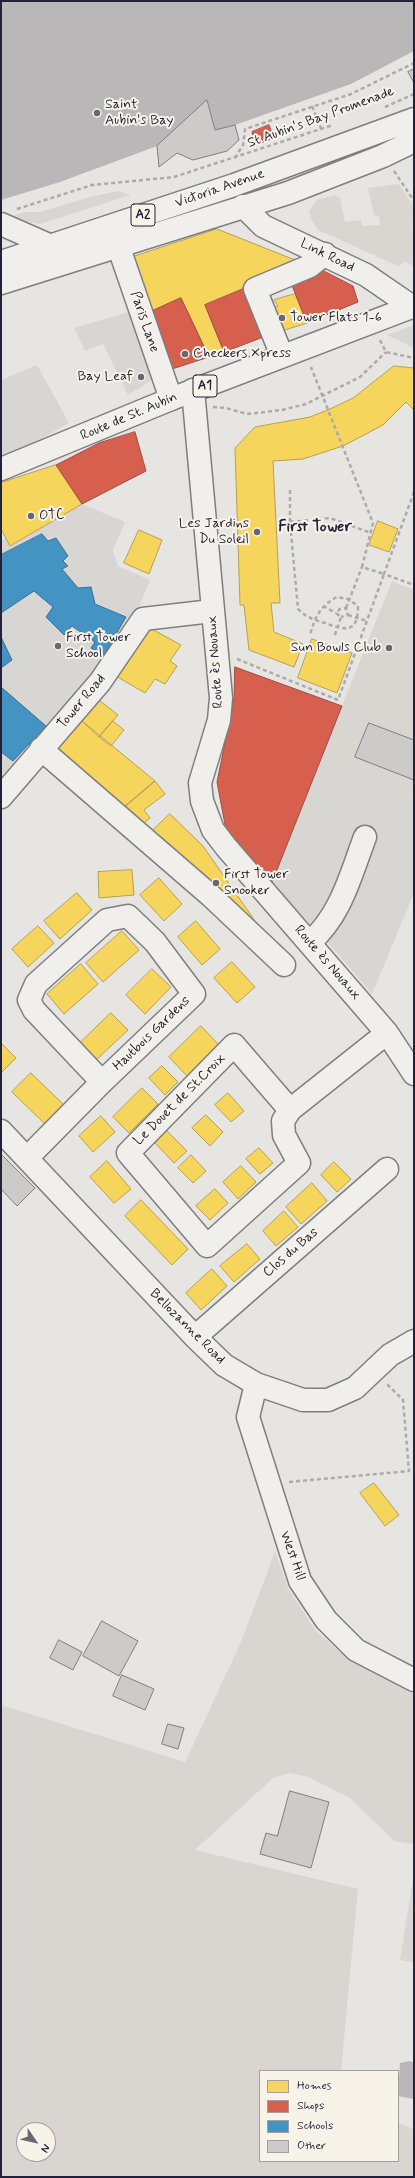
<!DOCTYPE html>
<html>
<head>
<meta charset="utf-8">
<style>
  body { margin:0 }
  #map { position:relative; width:415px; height:2178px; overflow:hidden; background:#e7e5e1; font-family:Mynerve,sans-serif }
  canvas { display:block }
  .frame { position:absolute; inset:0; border:2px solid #22223b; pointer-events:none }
  .legend { position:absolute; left:259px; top:2070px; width:140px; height:92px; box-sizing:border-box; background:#f7f3e8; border:1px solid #a29fa3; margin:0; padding:5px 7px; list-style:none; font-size:12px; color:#22223b }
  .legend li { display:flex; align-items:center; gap:8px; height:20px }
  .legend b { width:20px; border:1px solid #a29fa3 }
  .north { position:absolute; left:16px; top:2122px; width:40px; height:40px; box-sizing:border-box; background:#f7f3e8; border:1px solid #a29fa3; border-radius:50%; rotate:124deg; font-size:11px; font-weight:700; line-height:16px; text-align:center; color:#22223b }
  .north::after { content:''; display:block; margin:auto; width:14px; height:18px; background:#676675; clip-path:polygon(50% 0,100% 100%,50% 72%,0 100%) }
</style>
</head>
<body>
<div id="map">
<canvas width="415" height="2178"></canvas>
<div class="frame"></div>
<ul class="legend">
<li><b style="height:11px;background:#f6d55c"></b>Homes</li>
<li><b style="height:11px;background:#d6604d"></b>Shops</li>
<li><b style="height:11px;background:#4393c3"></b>Schools</li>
<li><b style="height:11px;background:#cdcbc9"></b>Other</li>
</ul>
<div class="north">N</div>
</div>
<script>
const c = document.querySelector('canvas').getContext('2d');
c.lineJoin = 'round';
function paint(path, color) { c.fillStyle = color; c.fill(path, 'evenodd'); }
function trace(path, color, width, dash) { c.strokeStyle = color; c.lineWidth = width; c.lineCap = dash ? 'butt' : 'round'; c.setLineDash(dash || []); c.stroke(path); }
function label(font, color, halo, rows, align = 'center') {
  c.font = font + ' Mynerve,sans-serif'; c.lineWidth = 4; c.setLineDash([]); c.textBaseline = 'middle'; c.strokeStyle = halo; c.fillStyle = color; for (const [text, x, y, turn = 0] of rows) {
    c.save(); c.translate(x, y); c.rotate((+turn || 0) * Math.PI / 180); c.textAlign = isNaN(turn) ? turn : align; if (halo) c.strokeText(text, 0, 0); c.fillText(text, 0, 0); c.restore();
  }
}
const built = new Path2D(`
  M132,311L155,378L128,395L103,344L85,351L74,328Z
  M414,325V348L387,335Z
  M37,365L69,423L30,445L1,456V380Z
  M82,504L125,522L113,550L118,566L150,580L137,612L93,680L2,782L1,540L6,538L11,546Z
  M321,758L414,798V893L372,994L320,933L271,885Z`);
const green = new Path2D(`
  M399,184L414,207V223L412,224L414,229V266L405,262L398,266L318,230L312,221L309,211L317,200L335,195L340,198L345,222L361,220L362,226L380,225L379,217L374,215L368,188Z
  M118,191L131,195L40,224L6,218L25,212H40L90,197Z
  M392,581L414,590V798L321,758Z
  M275,1552L289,1590L316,1631L348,1659L414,1693V1844L394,1841L350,1798L308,1777L290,1773L273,1778L195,1850L358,1889L341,2071H260V2161H398V2123L414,2129V2177H1V1705L185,1762L241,1642ZM24,2130H48V2154H24Z
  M414,1872V1962L400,1960Z`);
const water = new Path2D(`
  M1,1H414V51L351,84L235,125L215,130L207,100L157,146L60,182L1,200Z
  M410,2061L414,2063L413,2099L398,2096L400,2063Z`);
const homes = new Path2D(`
  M217,229L305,264L205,305L224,352L209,357L181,298L148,313L130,258Z
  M295,294L307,323L266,336L258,314L278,306L274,300Z
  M394,366L414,368V410L406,402L383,425L343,446L303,459L273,461L280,603H271L274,632L303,644L294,667L249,650L244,605H240L235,448L255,427L310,417L330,409L353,398Z
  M56,465L82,504L10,546L1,529V483Z
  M378,521L398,529L389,552L369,545Z
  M139,530L162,540L149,574L124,563Z
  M150,628L181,645L170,661L177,666L165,684L155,679L145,693L116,676Z
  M312,639L352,653L337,693L298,678Z
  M99,700L118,715L99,737L82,721Z
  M82,721L155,781L121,810L54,752Z
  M113,721L124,730L111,746L99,737Z
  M155,781L165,794L144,810L150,818L140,827L121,810Z
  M170,814L203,846L255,921L249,924L149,834Z
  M132,870L134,895L99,898L98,872Z
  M159,878L182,904L164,921L140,895Z
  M77,893L92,910L60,939L44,921Z
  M196,921L220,949L202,965L178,937Z
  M38,926L54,943L28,967L12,949Z
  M122,931L139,950L103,982L86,963Z
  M232,962L255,987L237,1003L214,978Z
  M81,964L98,984L64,1014L47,994Z
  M152,969L171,987L145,1014L126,995Z
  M111,1013L128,1030L95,1061L79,1044Z
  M201,1026L219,1045L187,1076L169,1057Z
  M1,1043L16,1058L1,1073Z
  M162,1066L178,1082L165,1095L149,1078Z
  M31,1073L65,1106L46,1125L12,1092Z
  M142,1088L158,1104L129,1133L113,1117Z
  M228,1093L244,1111L231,1122L215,1105Z
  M206,1115L223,1132L210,1146L192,1128Z
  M101,1116L115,1132L93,1152L79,1136Z
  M167,1131L187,1151L174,1163L155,1143Z
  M259,1148L273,1163L260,1174L246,1159Z
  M191,1155L206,1171L193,1183L178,1168Z
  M107,1161L131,1189L114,1203L90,1177Z
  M334,1162L351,1179L337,1192L321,1175Z
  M241,1166L256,1182L238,1199L223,1182Z
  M312,1183L327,1201L301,1224L286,1207Z
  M215,1189L228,1203L210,1220L196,1206Z
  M141,1200L188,1249L172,1265L125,1216Z
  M284,1211L298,1227L276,1246L263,1231Z
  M247,1244L260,1259L234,1282L220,1266Z
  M212,1269L227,1286L201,1310L186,1293Z
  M374,1483L399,1515L385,1526L360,1493Z`);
const shops = new Path2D(`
  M269,125L274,138L256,145L252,132Z
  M316,267L353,286L358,302L307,323L289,278Z
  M248,287L266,336L224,352L205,305Z
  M181,298L209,357L172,369L166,366L148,313Z
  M135,432L146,471L82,504L56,465L99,443Z
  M235,667L342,706L271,885L226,830L217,782L234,698Z`);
const schools = new Path2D(`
  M42,534L48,541L56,538L68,556L63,561L68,566L62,569L78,588L91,587L95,604L126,617L104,655L91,648L95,642L72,626L64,635L46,617L53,607L34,591L1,613V555Z
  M1,637L12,660L1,668Z
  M1,687L46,726L13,761L1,752Z`);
const building = new Path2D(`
  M414,69V83L408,72Z
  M207,100L215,130L235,125L239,140L227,151L193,160L177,153L159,167L157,146Z
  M369,723L414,740V780L355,757Z
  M1,1154L35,1188L17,1206L1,1189Z
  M102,1621L138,1641L119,1676L83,1656Z
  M59,1640L82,1652L73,1670L50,1658Z
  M122,1675L154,1689L145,1710L113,1696Z
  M168,1724L184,1728L178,1749L162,1744Z
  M290,1791L329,1802L311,1868L260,1854L266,1833L277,1836Z`);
const path = new Path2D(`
  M312,106L322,131
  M385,107L414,94
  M235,158L243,145L245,129L351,94L414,63
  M394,171L414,201
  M17,209L92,185L174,177L333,125
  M380,340L386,352L414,358
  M213,407L226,408L247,414L282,410L306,404L360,377L386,352
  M290,490V522L298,609C306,617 314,620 325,623C346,631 358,633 358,606L348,599L337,597C320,606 315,617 310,635
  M414,492L384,574L414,585
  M290,522L330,518L371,533
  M323,606L336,613
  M346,608L362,567
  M348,615L367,621
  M335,635L341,617L336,613L340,609L346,608L348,615L341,617
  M237,659L338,700L384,574L362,567L373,523L311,367
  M289,1482L409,1471L403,1400L387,1384`);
const minor = new Path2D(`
  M1,224L51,246
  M118,245L171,399
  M282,356L255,289L310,266L325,254
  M193,390L221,698L219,720L200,783L202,801L213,830L226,847L387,1033L414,1074
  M41,749L211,896L284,965
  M1,797L100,682L143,619L212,611
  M309,943C341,916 351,874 365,837
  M290,1110L234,1045L128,1153L207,1246L299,1163L284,1135L283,1121L290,1110L387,1033
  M1,1131L195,1337L224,1365L256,1384L303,1400H328L355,1388L390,1355L414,1341
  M27,1158L102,1082L34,1010L29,1000L36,984L107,920L128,916L155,942L194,994L102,1082
  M195,1337L387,1169
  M256,1384L248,1417L300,1581L326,1620L356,1650L414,1680`);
const major = new Path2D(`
  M243,206L263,226L366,275L414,308
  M1,469L171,399L414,306`);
const highway = new Path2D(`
  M1,262L234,185L414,119
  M1,283L288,193L383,156L414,141`);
const markers = [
  [97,113,4,"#676675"],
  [282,318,4,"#676675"],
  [185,354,4,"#676675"],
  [141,377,4,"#676675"],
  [31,516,4,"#676675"],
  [257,532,4,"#676675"],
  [58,646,4,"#676675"],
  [389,648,4,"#676675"],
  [216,883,4,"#676675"]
];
const shields = [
  [143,215,24],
  [205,386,24]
];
const shieldNames = [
  ["A2",143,215],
  ["A1",205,386]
];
const poiNames = [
  ["Saint",105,105],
  ["Aubin's Bay",105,121],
  ["Tower Flats 1-6",290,318],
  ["Checkers Xpress",193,354],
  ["Bay Leaf",133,377,"right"],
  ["OTC",39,516],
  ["Les Jardins",249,524,"right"],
  ["Du Soleil",249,540,"right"],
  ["First Tower",66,638],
  ["School",66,654],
  ["Sun Bowls Club",381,648,"right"],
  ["First Tower",224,875],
  ["Snooker",224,891]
];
const streetNames = [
  ["St Aubin's Bay Promenade",321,118,-20],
  ["Victoria Avenue",220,189,-19],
  ["Link Road",327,256,26],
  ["Paris Lane",144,322,71],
  ["Route de St. Aubin",129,417,-23],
  ["Route ès Nouaux",216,662,-94],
  ["Tower Road",82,702,-50],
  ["Route ès Nouaux",327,963,49],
  ["Hautbois Gardens",152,1034,-44],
  ["Le Douet de St.Croix",180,1100,-45],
  ["Clos du Bas",291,1253,-41],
  ["Bellozanne Road",187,1327,45],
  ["West Hill",292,1556,70]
];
const quarterNames = [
  ["First Tower",315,528]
];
paint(built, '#d8d6d3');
paint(green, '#d9d6d2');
paint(water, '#bab7b8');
paint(homes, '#f6d55c');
trace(homes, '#b69f52', 1);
paint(shops, '#d6604d');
trace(shops, '#a04d48', 1);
paint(schools, '#4393c3');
trace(schools, '#39719a', 1);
paint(building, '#cdcbc9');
trace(building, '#7f7e81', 1);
trace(minor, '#7f7e81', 25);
trace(major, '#7f7e81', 25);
trace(highway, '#7f7e81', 25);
trace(path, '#acaaab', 2.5, [4, 3]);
trace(minor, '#f0efeb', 22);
trace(major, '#f0efeb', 22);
trace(highway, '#f0efeb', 22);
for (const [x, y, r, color] of markers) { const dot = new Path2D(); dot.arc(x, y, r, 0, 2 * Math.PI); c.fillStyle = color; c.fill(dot); trace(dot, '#f7f3e8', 1.5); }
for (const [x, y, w] of shields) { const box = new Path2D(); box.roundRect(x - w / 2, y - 11, w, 22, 3); c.fillStyle = '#f7f3e8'; c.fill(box); trace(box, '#22223b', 1); }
label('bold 13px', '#22223b', null, shieldNames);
label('14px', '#22223b', '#f7f3e8', poiNames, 'left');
label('14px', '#22223b', '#f7f3e8', streetNames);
label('bold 16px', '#22223b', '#f7f3e8', quarterNames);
</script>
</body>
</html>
